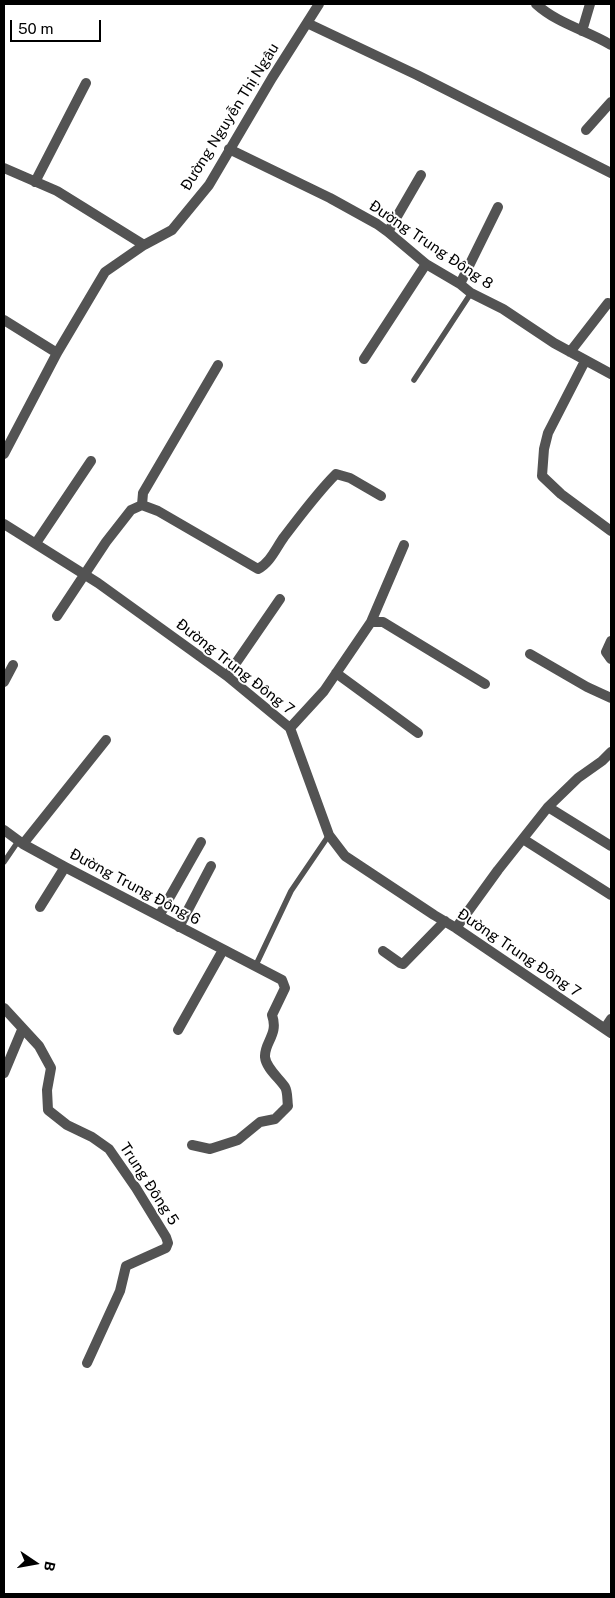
<!DOCTYPE html>
<html>
<head>
<meta charset="utf-8">
<style>
  body { margin:0 }
  #map { position:relative; width:615px; height:1598px; overflow:hidden; background:#fff; font-family:"Public Sans",sans-serif }
  canvas { display:block }
  .frame { position:absolute; inset:0; border:5px solid #000; pointer-events:none }
  .north { position:absolute; left:10px; top:1538px; width:50px; height:50px; -webkit-text-stroke:4px #fff; paint-order:stroke; rotate:102deg; font-size:14px; font-weight:700; line-height:20px; text-align:center; color:#000 }
  .north::after { content:''; display:block; margin:auto; width:18px; height:22px; background:#000; clip-path:polygon(50% 0,100% 100%,50% 72%,0 100%) }
  .scale { position:absolute; left:10px; top:20px; width:91px; height:22px; box-sizing:border-box; border:2px solid #000; border-top:0; padding-left:6px; font-size:15px; line-height:18px; white-space:nowrap; color:#000; -webkit-text-stroke:4px #fff; paint-order:stroke }
</style>
</head>
<body>
<div id="map">
<canvas width="615" height="1598"></canvas>
<div class="frame"></div>
<div class="north">B</div>
<div class="scale">50 m</div>
</div>
<script>
const c = document.querySelector('canvas').getContext('2d');
c.lineJoin = 'round';
function trace(path, color, width, dash) { c.strokeStyle = color; c.lineWidth = width; c.lineCap = dash ? 'butt' : 'round'; c.setLineDash(dash || []); c.stroke(path); }
function label(font, color, halo, rows, align = 'center') {
  c.font = font + ' "Public Sans",sans-serif'; c.lineWidth = 4; c.setLineDash([]); c.textBaseline = 'middle'; c.strokeStyle = halo; c.fillStyle = color; for (const [text, x, y, turn = 0] of rows) {
    c.save(); c.translate(x, y); c.rotate((+turn || 0) * Math.PI / 180); c.textAlign = isNaN(turn) ? turn : align; if (halo) c.strokeText(text, 0, 0); c.fillText(text, 0, 0); c.restore();
  }
}
const lane = new Path2D(`
  M414,380L471,293
  M4,862L19,840
  M255,967L291,891L329,835`);
const street = new Path2D(`
  M536,4C558,24 586,30 611,45
  M307,23L417,75L611,173
  M582,31L590,4
  M586,130L611,102
  M229,149L330,198L377,224L388,232L426,264L460,284L471,293L503,309L554,343L611,374
  M4,168L57,191L144,245
  M35,182L86,83
  M388,232L421,175
  M460,284L498,207
  M4,320L57,353
  M570,352L608,303
  M364,359L426,264
  M585,361L548,433L544,449L542,476L561,494L611,531
  M4,454L57,353L105,272L144,245L172,230L209,185L272,78L319,4
  M142,505L143,493L218,365
  M4,524L98,583L227,676L290,728L329,835L345,856L434,915L456,928L611,1033
  M36,543L91,461
  M57,616L106,542L131,510L142,505L158,511L258,569C270,563 276,548 284,537C301,515 317,493 336,474L350,478L381,496
  M371,622H383L485,684
  M611,641L606,652L611,659
  M530,654L587,687L611,698
  M336,673L418,733
  M227,676L280,599
  M4,682L13,665
  M290,728L324,691L371,622L404,545
  M548,807L611,846
  M4,830L23,844L65,867L282,980L285,988L272,1015C279,1035 264,1042 265,1057C266,1068 279,1078 285,1087C288,1092 287,1100 288,1106L275,1119L260,1122L238,1140L210,1149L192,1145
  M523,839L611,895
  M23,844L106,740
  M40,907L65,867
  M159,916L201,842
  M179,927L211,866
  M456,928L498,870L548,807L578,778L602,761L611,752
  M383,951L400,963L403,964L445,921
  M4,1008L39,1046L51,1068L47,1090L48,1110L67,1125L92,1137L109,1149L136,1188L166,1237L168,1243L166,1248L126,1266L120,1291L87,1363
  M605,1028L611,1019
  M178,1030L223,950
  M4,1073L22,1030`);
const streetNames = [
  ["Đường Nguyễn Thị Ngâu",230,117,-58],
  ["Đường Trung Đông 8",431,245,34],
  ["Đường Trung Đông 7",235,667,38],
  ["Đường Trung Đông 6",135,887,28],
  ["Đường Trung Đông 7",519,953,34],
  ["Trung Đông 5",149,1184,57]
];
trace(lane, '#535353', 5.5);
trace(street, '#535353', 10);
label('15px', '#000', '#fff', streetNames);
</script>
</body>
</html>
